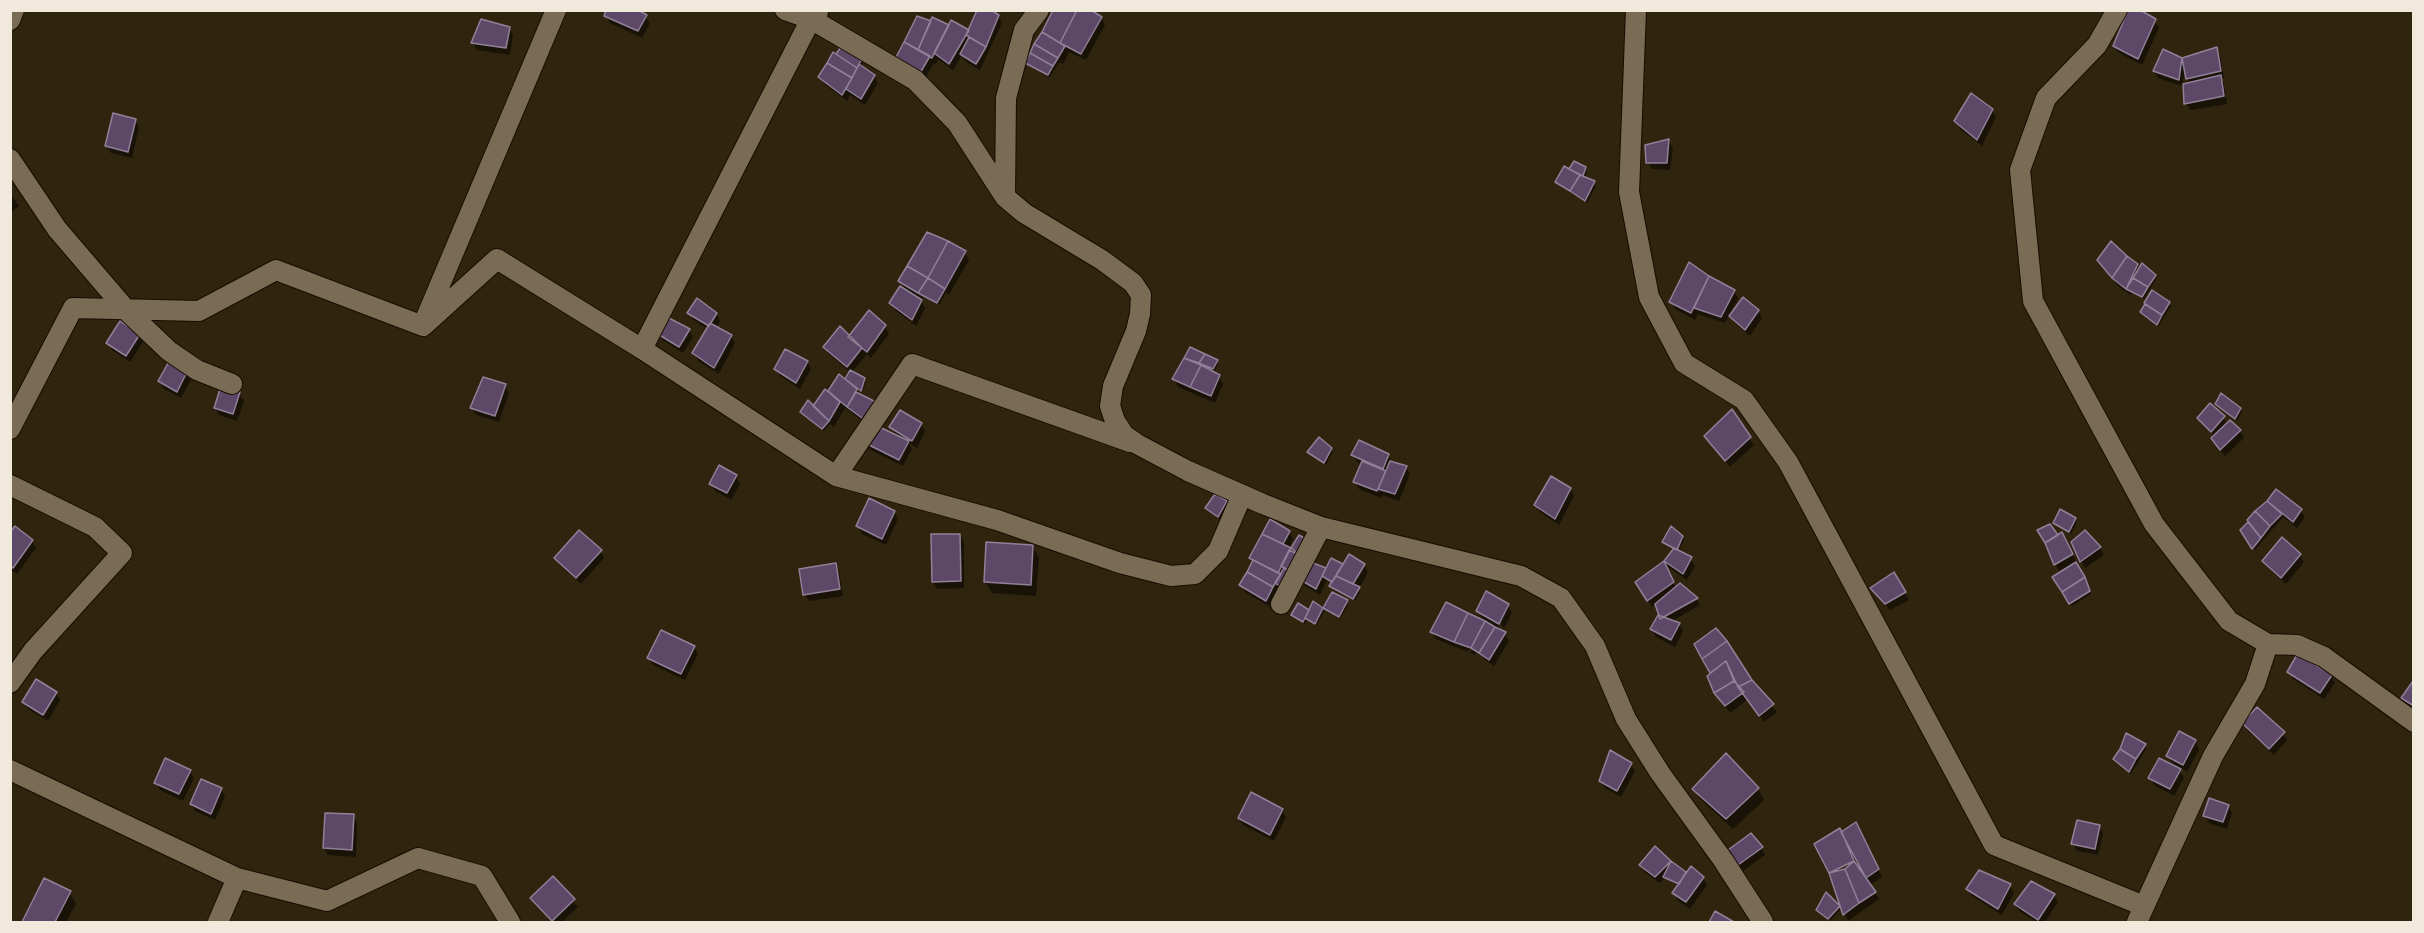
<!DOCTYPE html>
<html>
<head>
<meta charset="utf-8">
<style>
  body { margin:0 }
  #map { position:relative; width:2424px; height:933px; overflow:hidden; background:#2f240e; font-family:Poppins,sans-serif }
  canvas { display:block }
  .frame { position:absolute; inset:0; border:12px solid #f1eadc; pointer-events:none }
</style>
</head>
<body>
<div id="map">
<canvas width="2424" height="933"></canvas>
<div class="frame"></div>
</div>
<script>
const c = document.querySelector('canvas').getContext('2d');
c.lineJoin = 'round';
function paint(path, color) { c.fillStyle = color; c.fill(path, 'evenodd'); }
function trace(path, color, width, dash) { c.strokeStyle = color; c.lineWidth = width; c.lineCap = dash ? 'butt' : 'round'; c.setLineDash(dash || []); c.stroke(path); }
const shadow = new Path2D(`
  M606,16H645L650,23L642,38L610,23Z
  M998,16L1002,23L980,70L966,62L962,55L953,70L938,59L936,64L934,63L923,81L896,59L949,27L969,32Z
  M1101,18L1105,25L1086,60L1069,52L1063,64L1059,62L1050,77L1029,66L1027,63Z
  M2154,20L2159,28L2142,65L2119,53L2114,46Z
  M509,28L513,35L510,55L477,50L473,43Z
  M844,46L864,61L861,67L874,76L878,83L865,105L850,95L847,101L824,84L820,77Z
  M2216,49L2220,56L2224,78H2221L2224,84L2227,104L2190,110L2186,103L2185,87L2158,78L2154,71L2181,59L2184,64ZM2185,70L2190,84L2182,86Z
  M1992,110L1996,117L1982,146L1960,129L1956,121Z
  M135,120L139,127L132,158L111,153L106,146Z
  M1669,141L1673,148L1670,170L1652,169L1648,162Z
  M1585,169L1587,172L1584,178L1596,186L1587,203L1557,182L1569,171Z
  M10,194L19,206L10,213Z
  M965,253L969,260L949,295L946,293L939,305L924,297L923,299L919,297L925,308L916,326L895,310L891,303L906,291L900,281Z
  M2099,260L2137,265L2140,269L2155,276L2156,279L2144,299L2131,293L2130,295L2117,285Z
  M1690,264L1734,291L1738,298L1730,314L1758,311L1762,318L1750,336L1735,323L1730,314L1725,323L1698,314L1695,320L1675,309L1671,302Z
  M2145,303H2169L2171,306L2158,327L2142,312Z
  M689,313L716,314L720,321L716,328L731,336L735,343L719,374L698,361L694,353L708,329L693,320Z
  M885,326L889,334L871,358L867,354L852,372L866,382L862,392L854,386L872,425L896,436L891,427L921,424L925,432L917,448L908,442L912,449L903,466L869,449L865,442L872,428L845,408L834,427L830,424L824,431L802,412L814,408L839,376L850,385L847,379L850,372L829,354L825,347Z
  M689,330L693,337L683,353L662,340L658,333Z
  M139,335L143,342L130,362L112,350L108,343Z
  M1191,349L1216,361L1218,364L1215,371L1208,369L1219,376L1223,384L1215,403L1178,387L1174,379Z
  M171,360L193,376L181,398L164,389L160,381Z
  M807,362L811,369L800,389L780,376L776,369Z
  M505,386L509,393L499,422L476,415L472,408Z
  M239,394L244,401L237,421L219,415L215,408Z
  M2217,404L2240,409L2242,412L2237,421Z
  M2223,417L2227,424L2240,431L2244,438L2225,456L2217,445L2214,436L2199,419Z
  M1706,436L1749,438L1754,445L1730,467Z
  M1331,449L1333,452L1326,465L1309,452Z
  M1353,455H1388L1392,463L1406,467L1410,474L1399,501L1382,495L1381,498L1359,489L1355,482L1362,465L1357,462Z
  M736,476L740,484L731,500L715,491L710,483Z
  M1570,489L1574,496L1559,525L1540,512L1536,505Z
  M2269,501L2300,510L2305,517L2297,528L2283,517L2255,550L2242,531L2250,523L2249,520Z
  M1226,502L1228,505L1220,519L1207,509Z
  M894,512L898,519L886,545L862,534L858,526Z
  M2075,519L2077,522L2071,534L2055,523Z
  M1270,521L1289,532L1293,539L1288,549L1291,553H1296L1292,549L1308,542L1270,607L1245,592L1241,585L1254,562L1251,558Z
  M10,535L32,541L36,548L17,574L10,569Z
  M960,535L964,542V588L937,589L933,582Z
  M1682,537L1684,540L1679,552L1690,559L1695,566L1687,580L1665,565L1676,588L1696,598L1700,605L1672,621L1679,624L1683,631L1675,647L1656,637L1652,629L1660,615L1656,604L1652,607L1637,583L1665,563L1675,550L1664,542Z
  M2058,537L2066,541L2091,594L2072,606L2054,578L2069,568L2068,566L2059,571L2055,564Z
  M2282,539L2300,555L2304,562L2286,584L2268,568L2264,561Z
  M2073,543L2100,548L2104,555L2085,568Z
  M1032,546L1039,557L1036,596L992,593L985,582Z
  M600,551L604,558L581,584L560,565L556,558Z
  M1332,560L1344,566L1364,565L1368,572L1359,589L1360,592L1355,601L1332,589L1330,586L1333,583L1327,580L1320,595L1305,586L1300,579L1326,571Z
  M835,564L839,572L843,596L809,601L805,594Z
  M1893,574L1909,600L1890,610L1872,588Z
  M1333,594L1348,605L1340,619L1325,610L1316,626L1307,620L1305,624L1293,615L1309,612L1314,604L1324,610Z
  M1507,605L1512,612L1504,629L1497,617L1494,619L1509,641L1494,666L1485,660L1483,657L1487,656L1477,650L1475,655L1470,653L1485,624H1482L1468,652L1436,639L1432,632L1485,623L1478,611Z
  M1716,630L1751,681L1777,712L1764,722L1748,699L1730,713L1715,692L1712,674L1696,644ZM1729,665L1739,685L1733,682Z
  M694,647L698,654L685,680L653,665L649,658Z
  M2289,672L2331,676L2335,683L2324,699L2293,679Z
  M2413,683L2414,710L2407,705L2403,698Z
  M56,693L60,700L48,721L28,709L24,702Z
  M2244,724L2283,733L2287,740L2274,755L2248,731Z
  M2180,733L2195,741L2199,749L2187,772L2177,766L2184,778L2174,796L2154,785L2150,778L2175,768L2168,756Z
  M2145,746L2146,749L2131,774L2115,759Z
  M1630,764L1635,771L1621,797L1605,788L1600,781Z
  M190,771L194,778L183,801L160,790L156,783Z
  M221,789L225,796L215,820L195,811L191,804Z
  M1694,789H1758L1764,800L1733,829L1701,800Z
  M2228,806L2232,813L2227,829L2209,823L2205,816Z
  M1282,810L1286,817L1274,841L1243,825L1239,818Z
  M353,816L357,823L356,857L328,855L324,848Z
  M2099,826L2103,834L2098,855L2077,851L2073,844Z
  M1860,831L1882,877L1870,885L1879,899L1848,921L1831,872L1816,845L1841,834ZM1849,843L1866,878L1854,863L1846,870L1832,874L1831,871L1845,844Z
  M1761,848L1765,855L1743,871L1734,857Z
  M1670,862L1686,876L1703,878L1707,885L1690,909L1678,901L1674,893L1679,886L1665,877L1660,883L1645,873L1641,866Z
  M553,878L578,907L562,922H553L532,898Z
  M45,880L69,892L76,904L66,922H24Z
  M2010,886L2014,893L2002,915L1972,896L1968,889Z
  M2054,895L2058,902L2045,922H2037L2020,912L2015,905Z
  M1839,906L1841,909L1830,921L1817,910Z`);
const building = new Path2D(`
  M606,10H638L647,15L638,31L604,16Z
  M977,10H991L999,15L986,47L966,35Z
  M1053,10H1077L1060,43L1042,32Z
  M1077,10H1091L1102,17L1081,54L1060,43Z
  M2128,10H2140L2156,19L2138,59L2113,46Z
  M917,16L931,21L918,50L904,42Z
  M932,17L949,25L932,58L918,50Z
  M481,19L510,27L506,48L471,43Z
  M951,20L969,30L949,64L934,53Z
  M1042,32L1065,46L1058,58L1034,44Z
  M969,37L986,47L976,64L960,54Z
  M904,42L930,56L919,75L895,59Z
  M843,44L863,57L857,68L836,54Z
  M1034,44L1058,58L1053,66L1030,53Z
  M2217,47L2221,71L2186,79L2182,58Z
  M2163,49L2182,58L2179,80L2153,71Z
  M833,52L857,68L852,78L827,63Z
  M1030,53L1053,66L1048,75L1025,63Z
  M827,63L852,78L842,95L818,77Z
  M859,64L875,75L861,99L846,89Z
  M2221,75L2224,96L2184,104L2183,84Z
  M1971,93L1993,109L1977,140L1954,121Z
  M113,113L136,119L128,152L105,146Z
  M1669,139L1667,163H1646L1645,145Z
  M1574,161L1586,167L1583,176L1569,169Z
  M1564,166L1580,175L1570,191L1555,182Z
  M1580,175L1595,181L1585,201L1570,191Z
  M927,232L948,241L928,278L907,266Z
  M948,241L966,251L945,289L928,278Z
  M2111,241L2127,256L2112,278L2097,260Z
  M2127,256L2138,264L2126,289L2112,278Z
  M1689,262L1709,276L1691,313L1669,302Z
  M2142,263L2156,275L2148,287L2133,278Z
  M907,266L928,278L918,293L898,281Z
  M1709,276L1735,290L1721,317L1694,308Z
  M928,278L945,289L937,303L918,293Z
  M2133,278L2148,287L2142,297L2126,289Z
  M900,286L922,300L912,320L889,303Z
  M2152,290L2170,302L2162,315L2144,303Z
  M1743,297L1759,310L1745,330L1729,316Z
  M697,298L717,313L709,326L687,313Z
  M2145,304L2162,315L2157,325L2140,312Z
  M869,310L886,325L867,352L848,337Z
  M667,317L690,329L679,347L656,333Z
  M120,321L140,334L126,356L106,343Z
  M710,323L732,335L714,368L692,353Z
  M840,326L862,348L847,367L823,347Z
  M1190,347L1205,354L1199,363L1184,358Z
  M785,349L808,361L796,383L774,369Z
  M1205,354L1218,360L1213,369L1199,363Z
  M171,358L189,368L177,392L158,381Z
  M1184,358L1201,365L1190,387L1172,379Z
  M1201,365L1220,375L1211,396L1190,387Z
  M850,370L865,378L861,391L845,379Z
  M839,374L857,389L847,407L828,391Z
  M483,377L506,384L495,416L470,408Z
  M221,386L240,392L233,414L214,408Z
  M825,389L840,402L829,421L813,406Z
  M856,392L876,402L866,421L847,407Z
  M2221,393L2241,408L2235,419L2215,404Z
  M808,400L829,421L822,429L800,412Z
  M2210,403L2225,416L2211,432L2197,418Z
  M1732,409L1751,437L1725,461L1704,436Z
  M900,410L922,423L912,441L889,427Z
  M2230,420L2241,430L2220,450L2211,438Z
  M873,424L909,441L899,460L863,442Z
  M1319,437L1332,448L1324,463L1307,452Z
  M1359,440L1389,454L1383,469L1351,455Z
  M1362,461L1386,471L1377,491L1353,482Z
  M1390,461L1407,466L1395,494L1378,489Z
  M719,465L737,475L727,493L709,484Z
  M1551,476L1571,488L1555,519L1534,505Z
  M2276,489L2302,509L2293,522L2267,501Z
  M1215,494L1227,501L1218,517L1205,508Z
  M869,498L895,511L882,539L856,526Z
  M2267,501L2282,514L2270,526L2255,511Z
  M2060,509L2076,518L2069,532L2053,523Z
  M2255,511L2270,526L2261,538L2247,520Z
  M1270,519L1290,531L1283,544L1262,534Z
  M2248,522L2261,538L2252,549L2240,530Z
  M2050,524L2058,535L2045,543L2037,530Z
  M15,526L33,540L13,568L10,566V532Z
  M1671,526L1683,536L1677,550L1662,542Z
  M579,530L602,550L576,578L554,558Z
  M2085,530L2101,547L2080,562L2071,542Z
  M2062,532L2073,554L2054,565L2045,543Z
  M931,534H960L961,581L932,582Z
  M1262,534L1291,548L1278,573L1249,558Z
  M1299,535L1309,541L1301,556L1291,548Z
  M2282,537L2301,554L2281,578L2262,561Z
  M986,542L1033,545L1031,585L984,582Z
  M1674,548L1692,557L1683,574L1664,561Z
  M1289,550L1301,556L1293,573L1281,566Z
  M1349,554L1365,564L1353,584L1336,576Z
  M1331,558L1343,564L1332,582L1322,576Z
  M1253,560L1281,574L1273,587L1247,572Z
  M1308,561L1326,568L1316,589L1299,579Z
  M1664,561L1674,582L1647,601L1635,582Z
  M2076,562L2085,577L2062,592L2052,577Z
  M836,563L840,589L803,595L799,569Z
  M1284,568L1293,573L1284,589L1275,583Z
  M1247,572L1273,587L1266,601L1239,585Z
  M1894,572L1906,592L1885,604L1870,588Z
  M1336,576L1360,587L1353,599L1329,586Z
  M2085,577L2090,591L2069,604L2062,592Z
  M1680,583L1698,598L1660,619L1655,604Z
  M1486,591L1509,604L1499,624L1476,611Z
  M1332,592L1348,600L1339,617L1323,608Z
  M1313,601L1323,608L1315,624L1305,618Z
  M1446,602L1468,613L1454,642L1430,632Z
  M1298,603L1309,610L1303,622L1291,615Z
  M1468,613L1485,621L1471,648L1454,642Z
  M1658,615L1680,623L1671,640L1650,629Z
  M1485,621L1495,627L1479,653L1471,648Z
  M1495,627L1506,632L1489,660L1479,653Z
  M1716,628L1727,641L1702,659L1694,644Z
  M661,630L695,646L681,674L647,658Z
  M1727,641L1752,680L1738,687L1726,661L1710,673L1702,659Z
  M2298,653L2332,675L2320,693L2287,672Z
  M1726,661L1734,681L1714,693L1707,676Z
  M36,679L57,692L43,715L22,702Z
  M1752,680L1774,704L1759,716L1738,687Z
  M1734,681L1744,692L1725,706L1714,693Z
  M2413,681H2414V706L2401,698Z
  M2257,707L2285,732L2269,749L2242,723Z
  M2179,731L2196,740L2183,765L2166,756Z
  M2126,733L2146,744L2136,759L2120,749Z
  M2120,749L2136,759L2129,772L2113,759Z
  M1610,750L1632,763L1617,791L1599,781Z
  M1726,753L1759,788L1726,819L1692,789Z
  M165,758L191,770L179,794L154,783Z
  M2159,758L2181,769L2170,789L2148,778Z
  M201,779L222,788L211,814L190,804Z
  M1251,792L1283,809L1270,835L1238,818Z
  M2209,798L2229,805L2223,822L2203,816Z
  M325,813L354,814L352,850L323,848Z
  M2077,820L2100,825L2095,849L2071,844Z
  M1856,822L1879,869L1866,878L1841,832Z
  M1840,828L1854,861L1829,873L1814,844Z
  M1751,833L1763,847L1738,865L1728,850Z
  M1655,846L1671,861L1655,877L1639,865Z
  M1671,861L1686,872L1679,884L1663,877Z
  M1854,861L1876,892L1859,903L1845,869Z
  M1691,866L1704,877L1686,902L1672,893Z
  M1845,869L1859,903L1843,915L1829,873Z
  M1979,870L2011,884L1998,909L1966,889Z
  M553,876L575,899L552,921L530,898Z
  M44,878L71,891L55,922H22Z
  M2031,881L2055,894L2038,920L2014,904Z
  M1826,892L1840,906L1828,919L1816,910Z
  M1715,911L1734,922H1709Z`);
const minor = new Path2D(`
  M785,10L811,19L915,80L957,123L1005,197L1024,213L1102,260L1133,283L1141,295L1140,314L1136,331L1113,386L1110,406L1115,421L1124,435L1137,444L1188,471L1263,504L1321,527L1521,576L1561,598L1595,646L1626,719L1660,773L1723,860L1763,922
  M1636,10L1629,192L1649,297L1684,363L1744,400L1788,462L1994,845L2144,906
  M2117,10L2097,45L2046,98L2020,170L2033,301L2154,524L2229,621L2268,644L2255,684L2213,756L2137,922
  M10,20L14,10
  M10,159L57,229L128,312L169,351L197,370L232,384
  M1005,197L1006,98L1024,30L1039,10
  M425,320L556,10
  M642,349L811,19L818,12
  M10,429L73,308L199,311L276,270L423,326L497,259L642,349L836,476L997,520L1120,563L1171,576L1195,574L1218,551L1242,495
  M836,476L912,364L1130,442
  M10,485L95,527L122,553L33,651L10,683
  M1281,604L1321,527
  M2268,644L2297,645L2324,657L2414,722
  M10,770L237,878L218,922
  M237,878L327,901L418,858L482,876L510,922`);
paint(shadow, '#0007');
paint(building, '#5d4868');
trace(building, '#908098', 1.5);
trace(minor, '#170d00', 22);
trace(minor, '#796b54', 20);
</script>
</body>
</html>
